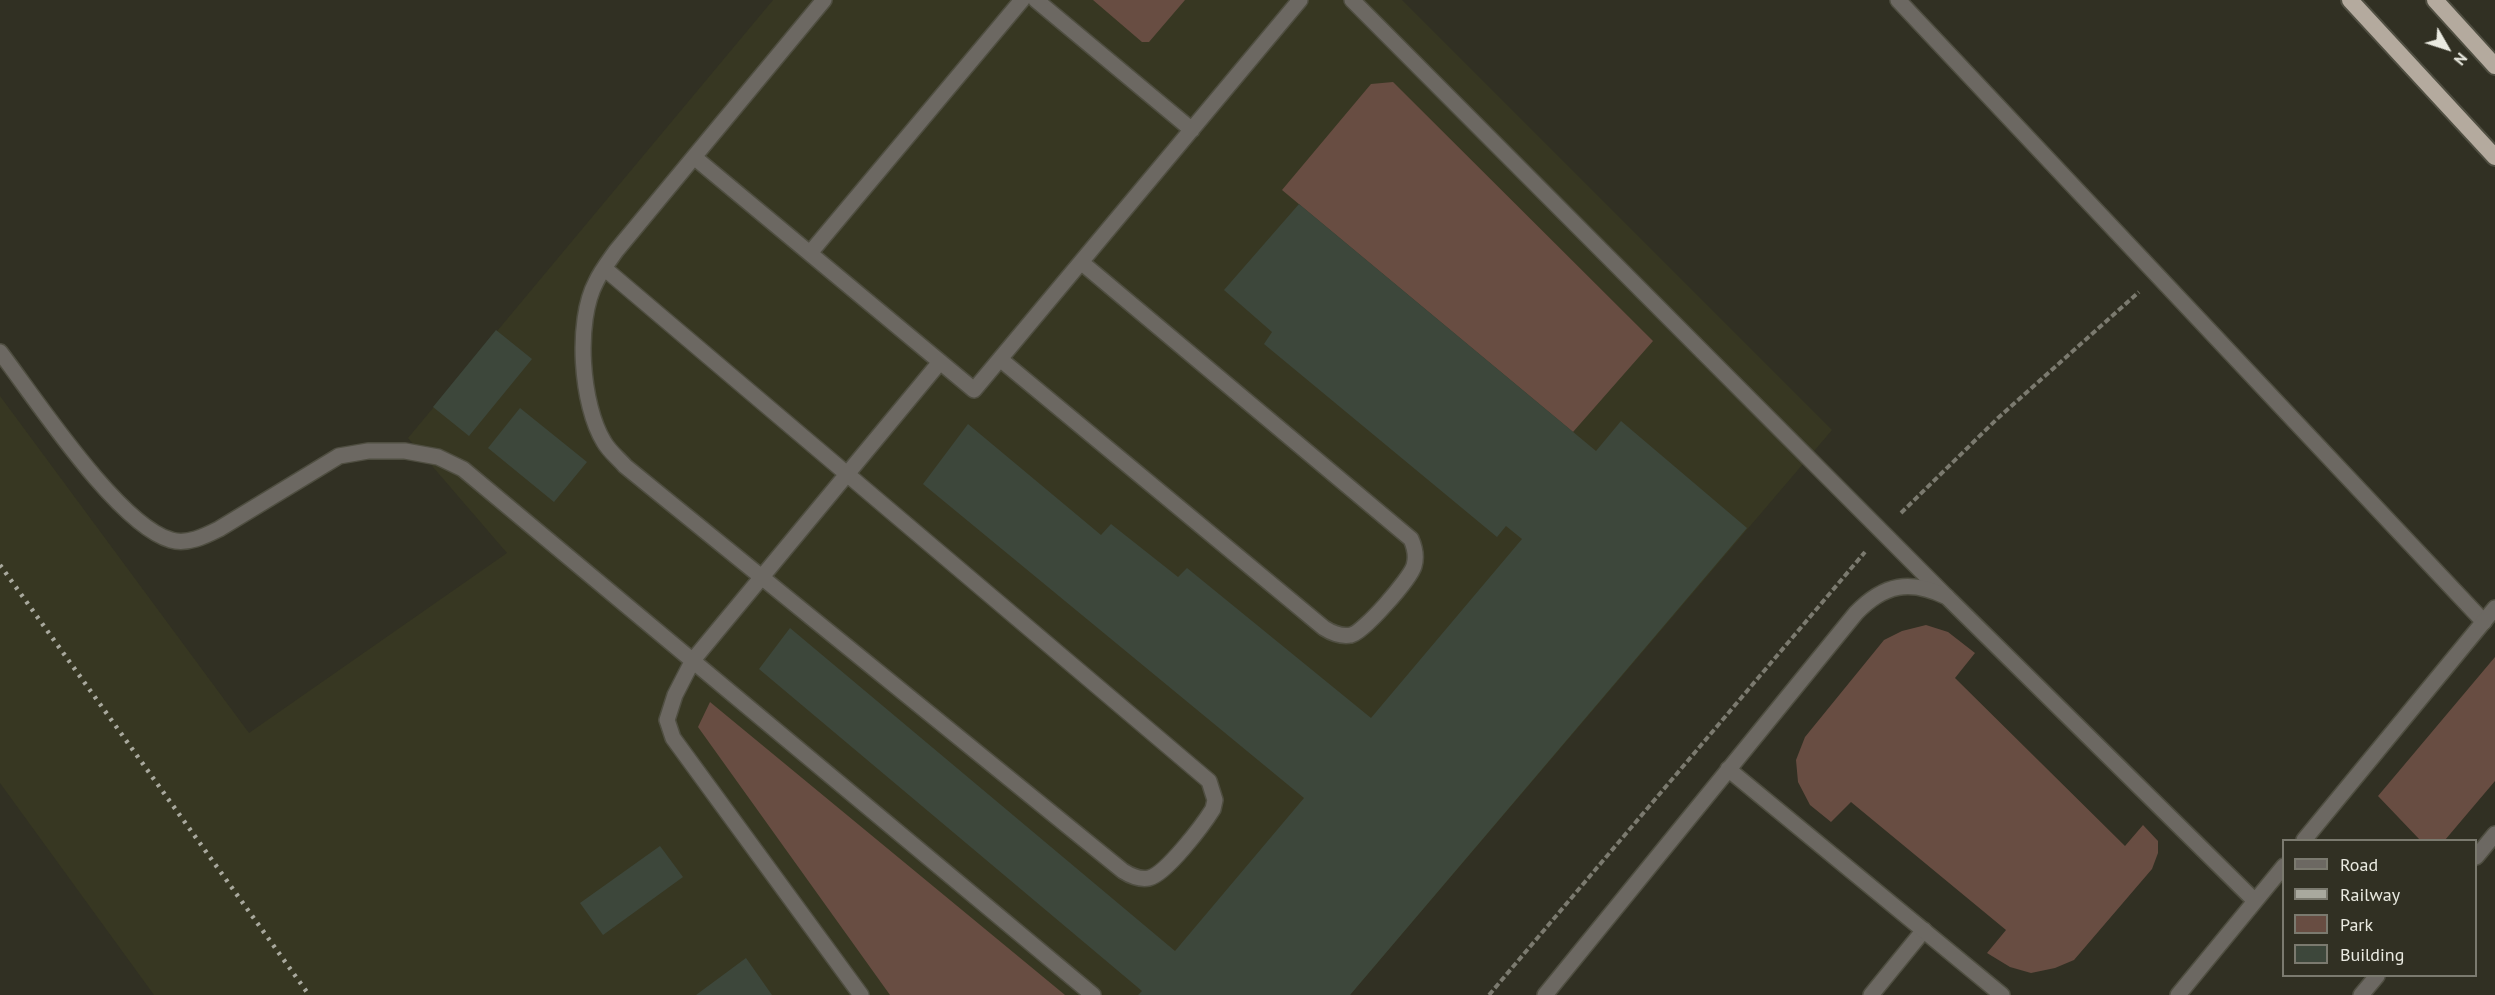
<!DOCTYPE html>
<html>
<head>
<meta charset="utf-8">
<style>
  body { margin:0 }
  #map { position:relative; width:2495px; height:995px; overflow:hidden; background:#313023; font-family:"PT Sans",sans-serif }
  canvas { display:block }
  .legend { position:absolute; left:2282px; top:839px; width:195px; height:138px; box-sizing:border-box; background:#313023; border:2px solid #7b7a6f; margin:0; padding:8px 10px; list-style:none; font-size:18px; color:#eaeae1 }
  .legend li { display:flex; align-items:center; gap:12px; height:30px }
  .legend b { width:30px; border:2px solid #7b7a6f }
  .north { position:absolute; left:2417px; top:18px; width:60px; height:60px; -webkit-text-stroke:4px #313023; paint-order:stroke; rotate:129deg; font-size:16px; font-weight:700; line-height:24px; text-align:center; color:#eaeae1 }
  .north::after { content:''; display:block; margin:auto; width:21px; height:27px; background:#eaeae1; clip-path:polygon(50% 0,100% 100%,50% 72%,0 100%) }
</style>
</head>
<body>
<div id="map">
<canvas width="2495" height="995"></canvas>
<ul class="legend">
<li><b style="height:8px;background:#6c6862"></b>Road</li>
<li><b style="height:8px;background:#a9a99e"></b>Railway</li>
<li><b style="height:16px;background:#684d42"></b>Park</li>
<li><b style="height:16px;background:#3d473b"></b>Building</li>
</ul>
<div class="north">N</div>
</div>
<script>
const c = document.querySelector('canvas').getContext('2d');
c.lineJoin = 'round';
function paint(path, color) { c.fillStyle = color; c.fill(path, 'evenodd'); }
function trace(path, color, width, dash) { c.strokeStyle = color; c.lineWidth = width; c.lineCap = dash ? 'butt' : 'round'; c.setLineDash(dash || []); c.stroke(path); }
const built = new Path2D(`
  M773,0H1402L1832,430L1350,995H154L0,783V396L249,733L507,553L408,438Z`);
const green = new Path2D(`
  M1093,0H1185L1149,42H1142Z
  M1393,82L1653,341L1573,432L1282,190L1371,84Z
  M1926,625L1948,632L1975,653L1955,678L2125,846L2143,825L2158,841V853L2152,869L2074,960L2055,968L2031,973L2010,967L1987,953L2006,930L1851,802L1831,822L1810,805L1798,782L1796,760L1805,737L1884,640L1902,631Z
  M2495,657V781L2445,840H2420L2378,796Z
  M710,702L1065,995H890L698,727Z`);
const building = new Path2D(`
  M1299,204L1596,451L1621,421L1747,528L1350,995H1138L1142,991L759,669L790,628L1175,951L1304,798L923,484L968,424L1101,535L1111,524L1178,577L1187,568L1371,718L1522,539L1506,526L1497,537L1264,344L1272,332L1224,290Z
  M496,330L532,359L469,436L433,407Z
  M520,408L587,462L554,502L488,448Z
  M660,846L683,877L603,935L580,903Z
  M746,958L772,995H696Z`);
const path = new Path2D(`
  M1901,513L1998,418L2139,292
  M1489,995L1865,552`);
const service = new Path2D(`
  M1036,0L1192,130
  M1352,0L1947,597
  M1898,0L2484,622
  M694,157L974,390L1300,0
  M810,253L1022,0
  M604,268L1209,781L1215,800L1213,809C1203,825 1166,874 1149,878C1140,880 1131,876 1123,871L625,466C618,458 609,451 604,442C581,405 575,321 596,282C601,271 609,261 616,251L824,0
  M0,352C35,398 118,525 171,540C187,545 205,536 219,529L339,456L368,451H405L438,457L463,469L1093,995
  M1000,359L1324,628C1332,633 1341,637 1351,635C1363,633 1410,579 1414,566C1417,556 1415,548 1411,539L1081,262
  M861,995L673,738L667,720L675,695L693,660L940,362
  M1871,995L1924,930`);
const minor = new Path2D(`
  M1728,769L2002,995
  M2304,840L2495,608
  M2476,857L2495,834
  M1545,995L1856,613C1884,584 1910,579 1947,597L2255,901
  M2178,995L2284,866
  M2361,995L2377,976`);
const trunk = new Path2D(`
  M2350,0L2495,157
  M2435,0L2495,66`);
const rail = new Path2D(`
  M0,565L309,995`);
paint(built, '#373722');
paint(green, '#684d42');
paint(building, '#3d473b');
trace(service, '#4f4e41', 18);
trace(minor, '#4f4e41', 18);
trace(trunk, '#4f4e41', 20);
trace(path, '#7b7a6f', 4, [6, 3]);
trace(service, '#6c6862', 15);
trace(minor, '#6c6862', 15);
trace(trunk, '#b4aa9e', 16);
trace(rail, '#a9a99e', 4.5, [3, 6]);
</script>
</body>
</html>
